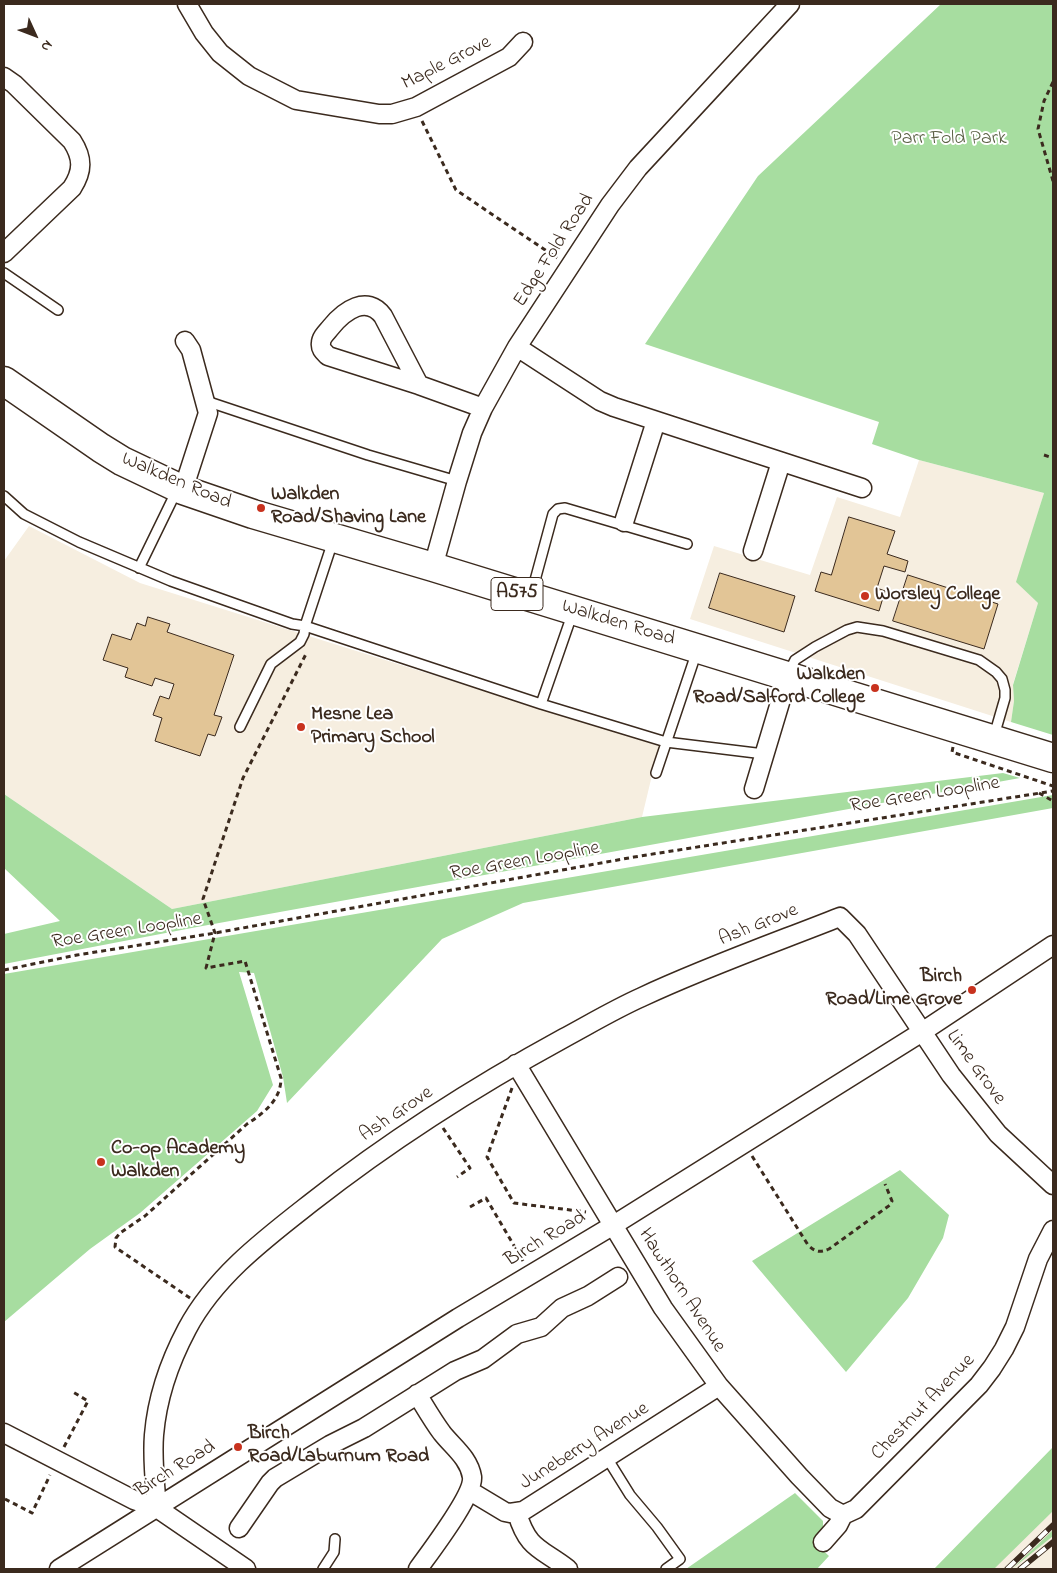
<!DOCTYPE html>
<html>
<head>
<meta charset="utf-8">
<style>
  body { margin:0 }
  #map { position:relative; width:1057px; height:1573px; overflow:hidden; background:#fff; font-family:"Indie Flower",sans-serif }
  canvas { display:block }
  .frame { position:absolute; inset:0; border:5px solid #3b2a1e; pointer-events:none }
  .north { position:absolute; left:10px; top:10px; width:50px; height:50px; -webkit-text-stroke:4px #fff; paint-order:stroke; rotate:133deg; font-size:14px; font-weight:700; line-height:20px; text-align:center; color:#3b2a1e }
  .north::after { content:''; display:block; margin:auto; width:18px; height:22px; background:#3b2a1e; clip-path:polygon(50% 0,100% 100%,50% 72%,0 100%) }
</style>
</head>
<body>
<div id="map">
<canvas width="1057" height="1573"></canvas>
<div class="frame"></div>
<div class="north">N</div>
</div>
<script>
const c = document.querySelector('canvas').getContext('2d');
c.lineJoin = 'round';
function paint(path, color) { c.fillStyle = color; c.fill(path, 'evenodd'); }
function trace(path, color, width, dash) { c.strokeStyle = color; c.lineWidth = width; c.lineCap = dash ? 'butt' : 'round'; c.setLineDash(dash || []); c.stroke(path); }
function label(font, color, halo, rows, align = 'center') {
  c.font = font + ' "Indie Flower",sans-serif'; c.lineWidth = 4; c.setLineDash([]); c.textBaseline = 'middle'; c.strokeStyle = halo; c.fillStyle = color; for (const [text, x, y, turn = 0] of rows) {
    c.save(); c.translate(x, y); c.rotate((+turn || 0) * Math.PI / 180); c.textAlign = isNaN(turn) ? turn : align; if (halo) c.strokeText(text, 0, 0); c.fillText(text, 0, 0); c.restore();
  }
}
const built = new Path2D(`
  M919,460L1044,493L1017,582L1038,603L1013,684L1014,701L1011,722L690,619L714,546L810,575L837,497L900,517Z
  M29,526L140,583L659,746L642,817L172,909L4,794V561Z
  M1053,1495V1569H974Z`);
const green = new Path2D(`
  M941,4H1053V735L1011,722L1014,701L1013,685L1038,603L1016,582L1044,493L919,460L872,444L879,422L645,344L758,176Z
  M1003,773L1020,778L197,927L4,964V934L60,921L4,868V794L172,909L642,817Z
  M1053,795V808L523,903L442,939L287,1103L283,1077L254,973L239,972L273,1085L257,1111L140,1213L90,1249L4,1322V974Z
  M900,1170L949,1215L943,1238L908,1298L846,1372L752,1261Z
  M1053,1447V1511L994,1569H934Z
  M795,1493L823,1521V1529L815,1543L829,1556L817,1569H686Z
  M1053,1530V1536L1012,1569Z`);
const building = new Path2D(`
  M849,517L895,531L887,554L908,561L905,572L884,566L877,588L885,591L879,611L815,591L821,572L831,575Z
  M720,573L795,596L784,632L709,608Z
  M908,575L998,604L984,649L893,621Z
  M148,617L170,624L167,632L234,655L214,715L222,717L215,736L208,734L200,756L155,741L162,718L153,715L160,696L169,699L174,684L155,678L152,686L125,677L128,668L103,660L112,634L131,640L137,623L145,626Z`);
const path = new Path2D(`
  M1053,82L1044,101L1038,129L1053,181
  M422,121L456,190L557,258
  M1044,455L1053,458
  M953,747L952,752L1053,786
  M1039,793L1053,801
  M4,970L77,955L215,933L634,857L1053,791
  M512,1088L487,1157L514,1203L586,1212
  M443,1128L470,1168L457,1177
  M752,1156L808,1245C815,1252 820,1253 829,1249L890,1205L892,1201L885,1184
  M470,1207L486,1198L523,1261
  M190,1298L115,1247L116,1238L120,1233L145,1216L247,1124C264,1113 281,1100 281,1078L245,961L206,968L215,933L203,899L243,778L307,652
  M64,1447L88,1401L73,1392
  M5,1499L32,1513L50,1475`);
const service = new Path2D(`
  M4,273L58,310
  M206,401L368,455L457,481
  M4,496L24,514L79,542L171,581L292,624L305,626L541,704L666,742L764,754
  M139,568L177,490
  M531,595L553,514L558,509L565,508L687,544
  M788,674L795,660L815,647L847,630L857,627L883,631L979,660L996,672L1002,679L1005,690V698L994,736
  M541,704L573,612
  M240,727L271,664L300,642L304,634L305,626L333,541
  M656,773L697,651
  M607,1458L630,1495L657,1527L680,1559L666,1569
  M323,1569L334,1552L335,1539`);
const minor = new Path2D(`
  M187,4L204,33L220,53L249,76L296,100L379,114H392L416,107L509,57L523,42
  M4,77L14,84L72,141C83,158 83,171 72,188L4,253
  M517,347L600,401L614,407L862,488
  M419,385L383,316C367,294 344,311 331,327C328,331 321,337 321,343C320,349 324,352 328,356L419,385L483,408
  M183,490L208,413L191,350L185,341
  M624,522L656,421
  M753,551L781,462
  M433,567L457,481L472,433L483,408L517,347L610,205L638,168L790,4
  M754,789L788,676
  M516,1064L663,1308L719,1386L799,1476L830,1508L843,1515
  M417,1394C425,1407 433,1421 442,1433C453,1447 469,1458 472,1477C474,1495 430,1552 418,1569
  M4,1433L134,1500L157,1508L246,1569
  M470,1491L505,1512L510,1513L523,1511L719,1386
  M157,1508C155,1484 152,1459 154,1435C157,1399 170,1361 187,1329C215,1276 266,1238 312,1202C391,1140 476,1086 564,1038C590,1024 615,1009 642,997C706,967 774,943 840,917L857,934L951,1075L998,1134L1053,1185
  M517,1513C528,1550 541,1548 568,1569
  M239,1528L270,1483L275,1478L330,1445L364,1428L455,1371L483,1359L517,1334L541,1327L562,1308L588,1296L618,1277
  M823,1542L838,1525L843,1515L856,1509L979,1385L992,1368L1004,1349L1015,1327L1038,1259L1053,1230
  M59,1569L458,1318L612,1226L922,1032L1053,945`);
const primary = new Path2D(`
  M4,381L101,448L122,461L183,490L253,514L433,567L1053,758`);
const rail = new Path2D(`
  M1007,1569L1053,1525
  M1020,1569L1053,1542`);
const markers = [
  [261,508,5,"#c8321e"],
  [865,596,5,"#c8321e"],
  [875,688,5,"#c8321e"],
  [301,727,5,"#c8321e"],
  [972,990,5,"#c8321e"],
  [101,1162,5,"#c8321e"],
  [238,1447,5,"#c8321e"]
];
const shields = [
  [517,594,52]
];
const shieldNames = [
  ["A575",517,594]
];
const streetNames = [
  ["Maple Grove",447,64,-27],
  ["Edge Fold Road",555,251,-57],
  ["Walkden Road",176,482,23],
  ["Walkden Road",618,624,17],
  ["Roe Green Loopline",925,796,-9],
  ["Roe Green Loopline",525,862,-10],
  ["Ash Grove",759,926,-22],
  ["Roe Green Loopline",127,932,-9],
  ["Lime Grove",975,1068,54],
  ["Ash Grove",397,1115,-34],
  ["Birch Road",546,1240,-31],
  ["Hawthorn Avenue",681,1291,57],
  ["Chestnut Avenue",924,1408,-46],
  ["Juneberry Avenue",585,1447,-32],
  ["Birch Road",176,1470,-32]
];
const parkNames = [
  ["Parr Fold Park",949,140]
];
const poiNames = [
  ["Walkden",271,496],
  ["Road/Shaving Lane",271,519],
  ["Worsley College",875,596],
  ["Walkden",865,676,"right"],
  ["Road/Salford College",865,699,"right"],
  ["Mesne Lea",311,716],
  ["Primary School",311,739],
  ["Birch",962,978,"right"],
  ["Road/Lime Grove",962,1001,"right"],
  ["Co-op Academy",111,1150],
  ["Walkden",111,1173],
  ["Birch",248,1435],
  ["Road/Laburnum Road",248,1458]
];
paint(built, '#f6eee0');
paint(green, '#a7dda0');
paint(building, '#e2c596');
trace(building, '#3b2a1e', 1);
trace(service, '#3b2a1e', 12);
trace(minor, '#3b2a1e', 21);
trace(primary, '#3b2a1e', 31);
trace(path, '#3b2a1e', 3, [5, 4]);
trace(service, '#fff', 9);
trace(minor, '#fff', 18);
trace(primary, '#fff', 28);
trace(rail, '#3b2a1e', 5.5);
trace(rail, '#fff', 4, [11]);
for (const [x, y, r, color] of markers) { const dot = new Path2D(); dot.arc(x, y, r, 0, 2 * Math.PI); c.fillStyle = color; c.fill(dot); trace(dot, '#fff', 2); }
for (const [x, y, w] of shields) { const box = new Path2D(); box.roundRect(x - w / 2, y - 16.5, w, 33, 4); c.fillStyle = '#fff'; c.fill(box); trace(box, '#3b2a1e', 1); }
label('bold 19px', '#3b2a1e', null, shieldNames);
label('20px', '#3b2a1e', '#fff', streetNames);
label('20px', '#5b6045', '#fff', parkNames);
label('bold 20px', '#3b2a1e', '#fff', poiNames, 'left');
</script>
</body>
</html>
